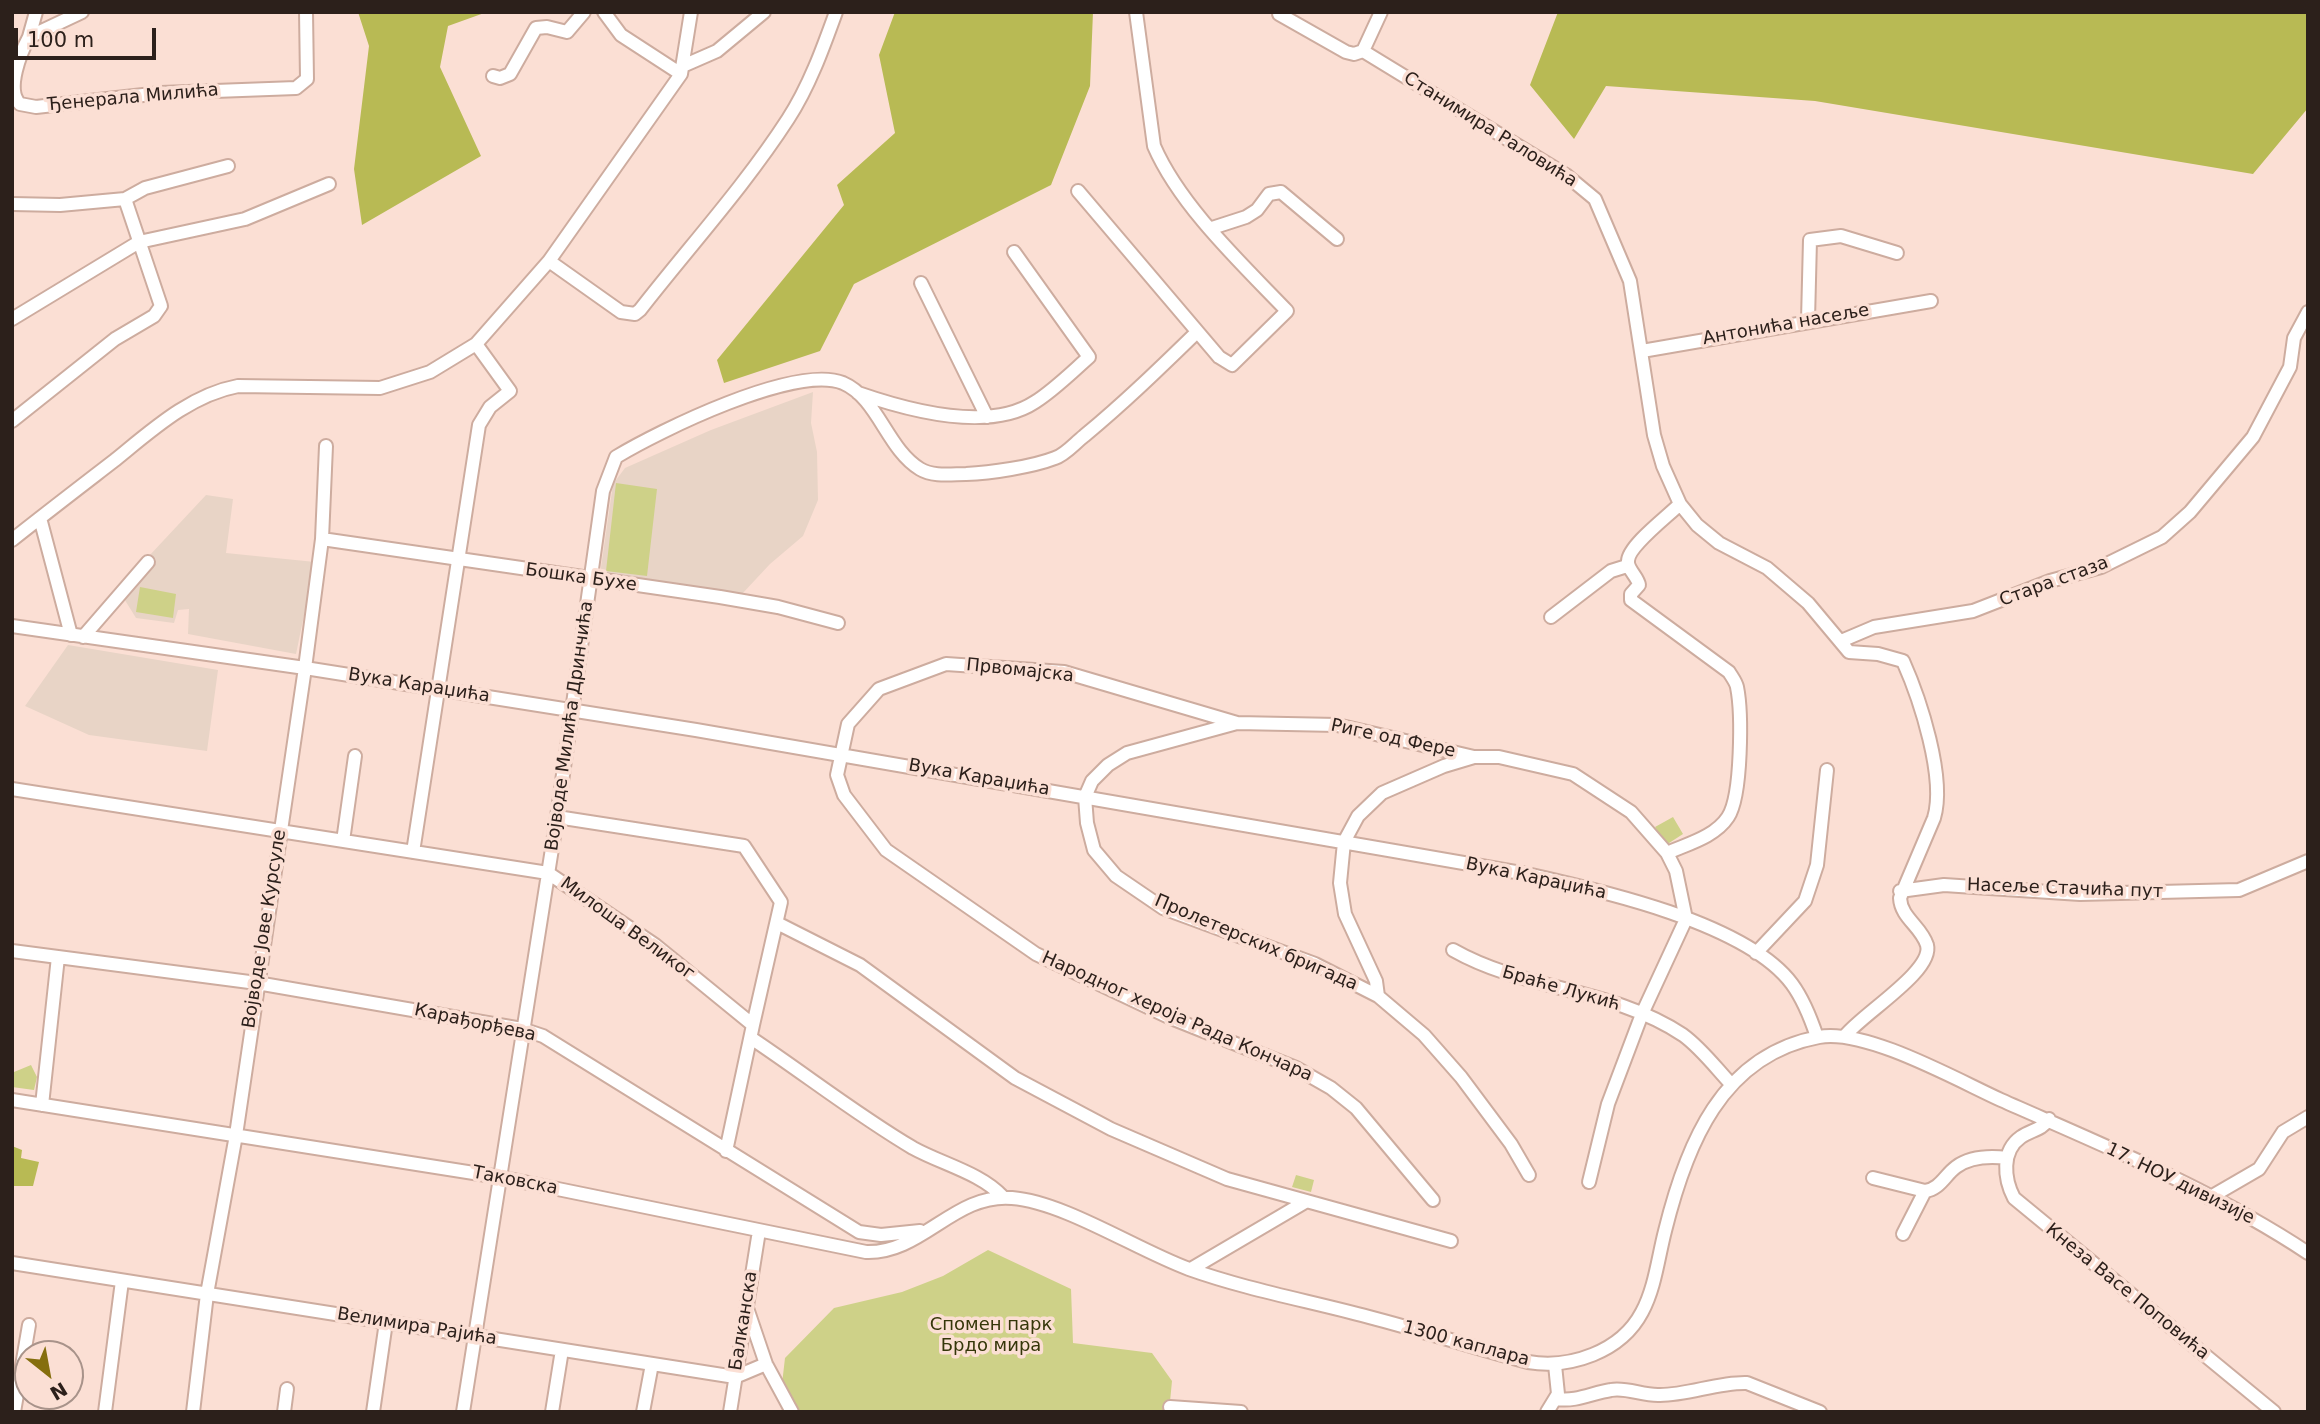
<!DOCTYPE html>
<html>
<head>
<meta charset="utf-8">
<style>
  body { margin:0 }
  #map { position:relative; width:2320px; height:1424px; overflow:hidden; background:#fbdfd4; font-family:"DejaVu Sans",sans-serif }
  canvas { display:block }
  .frame { position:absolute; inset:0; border:14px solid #2c201b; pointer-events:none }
  .north { position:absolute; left:14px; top:1340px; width:70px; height:70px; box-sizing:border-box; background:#fbdfd4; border:2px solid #a8938a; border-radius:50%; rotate:149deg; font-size:19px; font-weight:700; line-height:28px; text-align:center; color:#2c201b }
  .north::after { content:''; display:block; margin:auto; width:24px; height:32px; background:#856e0d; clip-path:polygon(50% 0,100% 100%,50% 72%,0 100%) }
  .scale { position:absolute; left:14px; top:28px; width:142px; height:32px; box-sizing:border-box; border:4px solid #2c201b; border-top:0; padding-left:9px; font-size:21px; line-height:24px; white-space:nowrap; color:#2c201b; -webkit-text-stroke:5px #fbdfd4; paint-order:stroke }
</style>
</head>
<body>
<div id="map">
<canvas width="2320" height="1424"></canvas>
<div class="frame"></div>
<div class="north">N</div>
<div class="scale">100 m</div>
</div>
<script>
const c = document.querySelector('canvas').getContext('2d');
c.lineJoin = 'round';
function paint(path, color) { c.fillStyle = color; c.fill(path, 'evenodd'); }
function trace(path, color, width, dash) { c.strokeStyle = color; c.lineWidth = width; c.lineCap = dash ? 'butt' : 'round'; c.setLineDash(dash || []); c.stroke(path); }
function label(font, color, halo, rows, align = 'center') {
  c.font = font + ' "DejaVu Sans",sans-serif'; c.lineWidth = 7; c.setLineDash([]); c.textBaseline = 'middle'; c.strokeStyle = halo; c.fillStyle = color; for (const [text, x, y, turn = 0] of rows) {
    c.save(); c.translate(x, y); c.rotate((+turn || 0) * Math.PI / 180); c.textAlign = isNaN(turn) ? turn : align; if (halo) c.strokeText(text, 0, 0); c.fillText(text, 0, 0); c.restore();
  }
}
const education = new Path2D(`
  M813,392L811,423L817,452L818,500L803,536L770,564L742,594L600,574L613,484L625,468L711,430Z
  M206,495L233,499L226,553L315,562L296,654L188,634L189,609L178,610L174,623L136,618L123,597L149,556Z
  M68,645L218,670L207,751L89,735L25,706Z`);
const green = new Path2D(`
  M616,483L657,489L647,576L606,571Z
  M140,587L176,594L173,618L136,612Z
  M1673,817L1683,834L1666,845L1655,827Z
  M31,1065L37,1077L34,1090L12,1087L14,1072Z
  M1296,1175L1314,1180L1311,1192L1292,1187Z
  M988,1250L1071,1289L1073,1343L1152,1353L1172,1381L1169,1412H799L782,1384L785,1358L834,1308L902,1292L943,1276Z`);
const forest = new Path2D(`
  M358,12H487L448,26L440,67L481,156L362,225L354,169L369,46Z
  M895,12H1093L1090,86L1051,185L854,284L820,351L724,383L717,360L844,205L837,185L895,133L879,55Z
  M1558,12H2308V108L2253,174L1815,101L1606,86L1574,139L1530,85Z
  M12,1146L22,1150L21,1158L39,1162L33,1186H12Z`);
const minor = new Path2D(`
  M82,12L29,37C21,52 5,90 20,104L36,107L161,93L296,88L307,79L306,12
  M604,12L621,35L681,74
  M1279,14L1346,52L1354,54L1363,51
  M29,37L36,12
  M1363,51L1566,175L1595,199L1630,281L1654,435L1663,466L1680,504L1697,525L1719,543L1767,568L1808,603L1849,652L1878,654L1903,661C1920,699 1946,778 1934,818L1900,898C1901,918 1921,926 1927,945C1934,971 1862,1014 1845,1036
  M1363,51L1381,12
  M685,65L717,51L764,12
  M493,76L500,78L510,74L536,28L547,27L567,32L584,12
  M1078,191L1219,357L1232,365L1287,311C1242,264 1180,206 1154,146L1136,12
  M12,204L60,205L125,199
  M1212,228L1246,217L1257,210L1269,194L1281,192L1337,239
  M549,261L621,312L635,314L640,310C689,247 744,187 788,119C809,87 823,48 836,12
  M921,283L987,417
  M12,319L139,242L245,219L329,184
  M1808,320L1810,240L1841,236L1897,253
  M1642,351L1931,301
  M858,393C907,410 988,433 1035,402C1054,390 1072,372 1089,357L1014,252
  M12,421L115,339L154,316L161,306L125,199L145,188L228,166
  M40,518L71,635
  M322,539L720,597L778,607L838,623
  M12,540C46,513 80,487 115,460C152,430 190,395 238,386L380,388L430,372L476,344L549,261L681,74L691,12
  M1551,617L1611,571L1627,566
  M12,626L305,668L696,730L1527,874C1599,890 1747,923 1792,984C1803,999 1811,1019 1817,1037
  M83,637L148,562
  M1841,641L1874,627L1973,611L2050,581L2101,567L2162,537L2190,512L2253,437L2290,367L2294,338L2308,312
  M1237,723L1064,672L946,664L879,689L848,724L837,775L844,795L886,850L1036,954L1171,1018L1296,1068L1331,1088L1356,1108L1433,1200
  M1474,757L1337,725L1237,723L1127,753L1108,765L1092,781L1085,797L1087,823L1094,850L1116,876L1163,908L1315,964L1378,996L1424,1035L1461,1077L1511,1144L1529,1175
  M12,789L548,873L655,945L753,1025L726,1151
  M557,817L744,846L781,902L753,1025
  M343,841L355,756
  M413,852L479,425L490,407L510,391L476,344
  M1667,853C1687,844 1715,837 1728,817C1742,796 1742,712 1737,687C1736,682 1732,677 1729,672L1631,600V594L1639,585C1638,577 1627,569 1628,561C1628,546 1668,516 1680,504
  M1900,891L1944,885L2080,894L2239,890L2308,861
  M777,923L860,965L1015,1078L1111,1129L1227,1179L1451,1241
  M1453,950C1525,991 1613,988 1683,1035C1701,1048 1716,1068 1731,1084
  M12,951L257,983L522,1029L543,1036L859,1232L881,1235L920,1231
  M1756,953L1805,901L1817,865L1827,770
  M1378,996L1376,981L1345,914L1340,883L1344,842L1358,816L1382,793L1444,766L1474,757H1499L1573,774L1631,812L1667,853L1676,871L1686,919L1642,1014L1608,1104L1589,1182
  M751,1038C805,1074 857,1115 913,1148C942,1164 981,1173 1003,1197
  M12,1100L499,1177L866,1252C922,1254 954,1193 1012,1198C1064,1202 1137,1250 1189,1269C1248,1290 1310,1301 1369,1317C1423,1331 1475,1348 1528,1362C1570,1369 1621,1352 1642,1312C1655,1288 1658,1258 1665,1231C1686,1146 1721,1055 1819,1037C1865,1028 1957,1080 2001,1100C2105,1146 2213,1190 2308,1253
  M42,1105L58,957
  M2049,1119C2042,1130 2031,1130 2021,1137C2001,1151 2004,1179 2014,1198L2274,1412
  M1873,1178L1925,1191
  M2209,1198L2259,1169L2283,1132L2308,1117
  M1903,1234L1925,1191C1940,1189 1945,1175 1956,1167C1971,1156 1990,1156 2007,1158
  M12,1263L735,1377L766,1364
  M1191,1269L1305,1202
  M747,1308L766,1364L792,1412
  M1557,1399C1576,1402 1592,1393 1611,1390C1627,1387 1643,1396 1660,1395C1689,1395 1718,1382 1747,1383L1820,1412
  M1170,1407L1241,1412
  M14,1412L29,1325
  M105,1412L122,1281
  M193,1412L207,1294L236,1135L305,668L322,539L326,446
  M284,1412L287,1389
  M373,1412L386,1322
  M463,1412L557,817L603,491L616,457C659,431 795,364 843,383C878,398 887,449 920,469C933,477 952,474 966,474C990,473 1032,467 1055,458C1065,455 1075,443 1084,436C1124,403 1160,368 1197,332
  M552,1412L562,1350
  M643,1412L652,1364
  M730,1412L759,1231
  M1547,1412L1558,1394L1555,1365`);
const streetNames = [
  ["Ђенерала Милића",133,98,-5],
  ["Станимира Раловића",1490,130,32],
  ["Антонића насеље",1786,325,-10],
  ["Бошка Бухе",581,578,8],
  ["Стара стаза",2054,582,-20],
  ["Првомајска",1020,671,6],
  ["Вука Караџића",419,686,9],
  ["Војводе Милића Дринчића",570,726,-82],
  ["Риге од Фере",1393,739,12],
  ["Вука Караџића",979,778,10],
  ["Вука Караџића",1536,879,12],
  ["Насеље Стачића пут",2065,889,2],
  ["Војводе Јове Курсуле",265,929,-81],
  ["Милоша Великог",627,929,36],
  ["Пролетерских бригада",1256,943,23],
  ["Браће Лукић",1561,989,16],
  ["Народног хероја Рада Кончара",1177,1017,24],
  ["Карађорђева",475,1023,12],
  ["Таковска",515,1181,11],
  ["17. НОУ дивизије",2180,1184,26],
  ["Кнеза Васе Поповића",2127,1292,39],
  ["Балканска",744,1321,-81],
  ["Велимира Рајића",417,1327,9],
  ["1300 каплара",1466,1344,15]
];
const parkNames = [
  ["Спомен парк",991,1325],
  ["Брдо мира",991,1346]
];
paint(education, '#e8d4c6');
paint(green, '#ced188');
paint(forest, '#b8ba54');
trace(minor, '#cdac9f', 16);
trace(minor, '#fff', 12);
label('18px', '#2c201b', '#fbdfd4', streetNames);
label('18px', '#353609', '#fbdfd4', parkNames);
</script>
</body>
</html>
